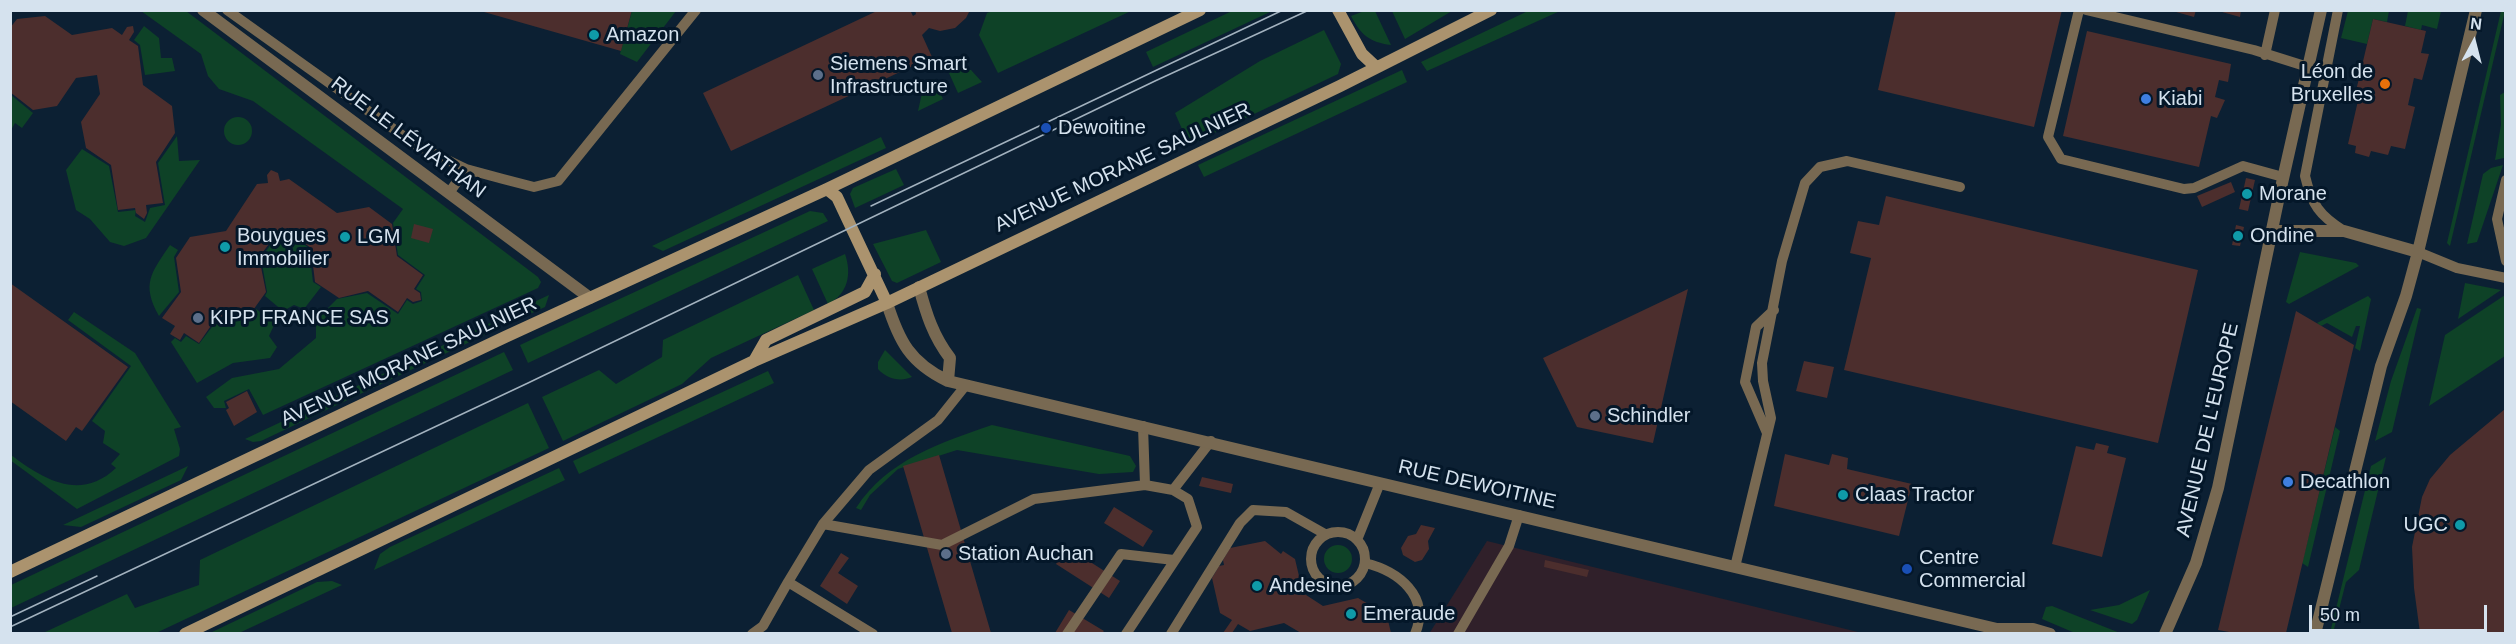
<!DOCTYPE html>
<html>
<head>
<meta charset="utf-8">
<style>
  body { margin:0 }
  #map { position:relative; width:2516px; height:644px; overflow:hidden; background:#0c2033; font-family:Helvetica,sans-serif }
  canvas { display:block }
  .frame { position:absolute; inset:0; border:12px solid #d5e2ee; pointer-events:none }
  .north { position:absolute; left:2444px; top:12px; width:60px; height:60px; -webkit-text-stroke:4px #041729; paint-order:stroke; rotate:7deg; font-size:16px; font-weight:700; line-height:24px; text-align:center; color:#d5e2ee }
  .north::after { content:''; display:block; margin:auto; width:21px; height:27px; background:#d5e2ee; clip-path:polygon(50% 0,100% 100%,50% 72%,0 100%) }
  .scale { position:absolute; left:2309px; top:605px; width:178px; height:27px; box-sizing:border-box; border:3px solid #d5e2ee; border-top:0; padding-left:8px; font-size:18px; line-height:21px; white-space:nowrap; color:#d5e2ee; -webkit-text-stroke:4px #041729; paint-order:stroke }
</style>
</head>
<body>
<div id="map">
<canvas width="2516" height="644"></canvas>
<div class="frame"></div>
<div class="north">N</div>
<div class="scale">50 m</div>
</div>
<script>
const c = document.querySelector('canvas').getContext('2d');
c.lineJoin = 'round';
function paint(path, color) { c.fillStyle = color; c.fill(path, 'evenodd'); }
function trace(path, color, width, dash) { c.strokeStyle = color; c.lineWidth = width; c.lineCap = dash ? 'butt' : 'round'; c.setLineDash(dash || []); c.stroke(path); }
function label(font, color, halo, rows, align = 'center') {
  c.font = font + ' Helvetica,sans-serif'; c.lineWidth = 6; c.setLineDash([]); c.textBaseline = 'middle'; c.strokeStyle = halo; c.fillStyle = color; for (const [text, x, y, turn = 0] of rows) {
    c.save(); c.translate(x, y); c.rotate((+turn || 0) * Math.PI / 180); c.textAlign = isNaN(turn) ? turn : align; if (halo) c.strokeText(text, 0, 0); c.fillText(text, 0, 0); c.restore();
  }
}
const education = new Path2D(`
  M1487,541L1862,633L1429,634Z`);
const green = new Path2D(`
  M995,10H1131V11L998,73L979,35L987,13Z
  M1367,10L1375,11L1391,45C1369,42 1361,35 1351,16Z
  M141,11H186L538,277L541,282L538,288L263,415L249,389L224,401L226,408H214L206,397L232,378L279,369L316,338V320L337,299L367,293L398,314L407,300L413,304L422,301L421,292L416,289L425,275L398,255L393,223L403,209L253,101L219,89L208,76L201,54Z
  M632,11H676L637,62L620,54Z
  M1232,11H1272L1153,67L1146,52Z
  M1392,11H1452L1405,39Z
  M1528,11H1560L1427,71L1421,62Z
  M2348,11H2389L2387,22L2373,19L2367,44L2341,38Z
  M2408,11H2441L2437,29L2422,25L2421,30L2405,26Z
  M2501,11H2505L2450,246L2447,243Z
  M144,26L159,38L161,58H172L175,71L145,75L140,45L134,40Z
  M1324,30L1341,64L1338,74L1189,145L1175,113L1260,61Z
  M963,69L971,70L982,82L958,93L949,73Z
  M1402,70L1407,82L1204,177L1198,165Z
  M934,79L943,99L918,111L924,84Z
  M2505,92V151L2504,158L2495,160L2501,125L2500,95Z
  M11,95L33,113L22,128L15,123L11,130Z
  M224 131a14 14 0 1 1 28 0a14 14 0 1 1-28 0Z
  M177,136L179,161L200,160L146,238L124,246L110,242L90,219L76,210L66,170L82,149L109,166L118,212L136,210L135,216L145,222L150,208L165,205L158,163Z
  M881,137L886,148L663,251L652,246Z
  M2503,165L2477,242L2467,244L2483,174L2491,168Z
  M896,169L904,185L855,208L850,194L853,188Z
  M810,211L823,213L828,221L528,363L520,345Z
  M282,229L309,248L313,282L321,287L304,309L294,305L283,311L265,296L267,292L261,258Z
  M926,230L941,262L897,283L892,281L873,244Z
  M170,245L178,250L174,257L179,292L159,316C141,284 151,273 170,245Z
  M2300,252L2356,263L2359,266L2289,304L2286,302Z
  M845,254C852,274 848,294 828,304L812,269Z
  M798,275L814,310L711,358L682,384L563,441L542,397L599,370L616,384L662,357L663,340Z
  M2465,283L2501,290L2458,319Z
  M549,295L545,307L508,324L504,316Z
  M2505,295V356L2429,406L2445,335Z
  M2368,296L2371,299L2360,351L2355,348L2360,326H2356L2352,337L2327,323L2321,326L2317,323Z
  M2417,308L2421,309L2392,432L2375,441L2391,381Z
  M256,309L275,323L269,336L277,347L270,358L233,363L197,383L171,342L175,338L181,342L186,336L199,344L218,319L251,315Z
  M74,312L135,353L181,427L174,429L180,449L179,456L77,509L10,460L11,455C43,479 80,502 116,468L111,464L120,454L103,443L105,431L92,421L131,366L68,320Z
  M490,323L493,331L261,441L253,442L245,439Z
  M885,350L912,377C900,382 887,379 878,369V362Z
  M504,352L513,370L11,608V585Z
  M768,371L774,383L579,474L573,461Z
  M528,403L549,448L156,633H43L127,594L135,608L199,585L200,560Z
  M992,425L1130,456L1136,466L1133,472L1099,474L957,450L898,469L870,495L861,510L856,508C887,460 940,443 992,425Z
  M2335,427L2340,431L2308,567L2302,563Z
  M2386,457L2359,570L2346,582L2333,633H2330L2371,466Z
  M188,466L181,480L81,527L63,525Z
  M559,468L565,480L374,570L380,554L390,547Z
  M1324 559a14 14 0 1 1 28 0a14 14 0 1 1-28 0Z
  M332,581L342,585L239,633H210L317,582Z
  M2150,590L2137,620L2132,624L2090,610L2119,605Z
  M2052,606L2120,633H2075L2042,619L2046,607Z`);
const building = new Path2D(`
  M477,10H632L621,51Z
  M879,10H910L913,16L916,14L915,10H970L966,18L955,28L940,31L929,28L922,35L932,57L731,151L703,93Z
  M1896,10H2062L2034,127L1878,90Z
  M2169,10H2196L2194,17Z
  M2215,10H2241L2240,17Z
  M45,16L72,35L112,28L122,35L127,27L133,26L134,32L129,40L138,46L143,85L172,106L175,133L156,162L163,203L146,205L147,213L144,219L136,213L135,208L118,210L111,165L86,148L81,122L100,94L97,75L76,78L57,106L33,110L10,92V28L17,19Z
  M2373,19L2426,31L2421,53L2429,54L2422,80L2414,78L2408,105L2415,107L2405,149L2391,146L2388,155L2371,151L2369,157L2355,153L2356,146L2348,144L2360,92L2356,91Z
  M2087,31L2231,64L2228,82L2219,80L2215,97L2225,100L2217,118L2211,116L2199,167L2063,136Z
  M271,170L278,173L280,181L289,179L337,213L369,207L392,224L397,256L423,275L414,289L420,293L421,300L413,302L407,298L398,312L368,291L339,298L315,282L311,248L282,227L259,257L266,292L251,313L217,317L199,343L184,333L180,340L170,334L175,326L162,318L181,292L176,258L190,237L226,231L257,184L268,183L267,175Z
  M2246,178L2255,180L2248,211L2239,209Z
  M2231,182L2235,192L2202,207L2197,196Z
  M1886,196L2198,270L2158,443L1844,370L1871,258L1850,253L1858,221L1879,225Z
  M414,224L433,229L429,243L411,238Z
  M2236,225L2244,227L2240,246L2232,245Z
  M10,283L128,367L82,431L76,427L66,441L10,401Z
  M1688,289L1653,443L1577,427L1543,358Z
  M2296,311L2354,345L2286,633H2235L2218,630Z
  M1804,361L1834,367L1827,398L1796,391Z
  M247,391L257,412L234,426L226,410L229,408L226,402Z
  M2505,409V633H2420L2414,588L2412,547L2422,497L2430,479L2450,455Z
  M2096,443L2109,446L2107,453L2126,458L2102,557L2052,544L2076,446L2094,450Z
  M1785,454L1829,465L1832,454L1848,458L1847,469L1912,484L1899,536L1774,506Z
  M939,455L991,633H952L903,466Z
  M1202,477L1233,484L1231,493L1199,486Z
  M1114,507L1153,531L1143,547L1104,523Z
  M1421,525L1435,528L1428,541L1429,549L1422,560L1415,562L1403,555L1401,548L1408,536L1416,534Z
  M1265,541L1281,554L1283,551L1295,559L1303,593L1323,606L1358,598L1370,605L1368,608L1374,611L1375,609L1387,616L1391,633H1301L1284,623L1250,631L1238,624L1232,633H1223L1232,620L1220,613L1212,578L1219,566L1224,565L1223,560L1230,548Z
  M1067,547L1120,581L1109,598L1056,564Z
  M841,553L849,558L838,573L858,586L847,604L820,586Z
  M1545,560L1589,570L1587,577L1544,567Z
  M1069,610L1104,631L1102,633H1055Z`);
const lane = new Path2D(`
  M227,10L416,145L466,169L503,179L534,187L558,181L696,10
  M2079,10L2048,137L2061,159L2184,189L2194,188L2243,166L2283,177
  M2086,10L2254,50L2308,67
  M2338,10L2305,176C2312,205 2319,215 2344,231
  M2265,55L2275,10
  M2506,180L2497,219L2506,261
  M449,193L466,169
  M2418,252L2457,268L2506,278
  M1767,433L1745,382L1756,327L1774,310
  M1145,485L1173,490
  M823,524L942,545L1034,499L1145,485L1143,426
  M1311 559a27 27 0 1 1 54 0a27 27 0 1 1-54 0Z
  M1357,540L1380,483
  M1365,563C1398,571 1431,596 1415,634
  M1735,567L1771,418L1763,381L1762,363L1782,261L1805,183L1820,167L1847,161L1960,187
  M752,634L763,626L788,582
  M873,634L788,582L823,524L869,470L938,420L966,385
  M1067,634L1121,554L1174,560
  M1126,634L1197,527L1188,499L1173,490L1211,441
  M1171,634L1240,523L1253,510L1286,512L1325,534
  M1458,634L1509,546L1519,515`);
const street = new Path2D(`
  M203,10L590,298
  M2272,231H2344L2418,252
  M919,287C926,313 933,336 950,358L948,381
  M887,303C899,341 910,363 948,381L1997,629H2033L2050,634
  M2165,634L2196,563L2218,488L2278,201L2321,10
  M2315,634L2381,366L2406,296L2418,252L2476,10`);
const secondary = new Path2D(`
  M1338,10L1362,54L1376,67
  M827,189L837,197L887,303
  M754,361L766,340L865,292L875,274
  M10,572L505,337L827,189L1200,10
  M185,634L754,361L887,303L1340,86L1491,10`);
const tram = new Path2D(`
  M871,206L1283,10
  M10,617L97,576
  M10,627L528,383L1155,81L1309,10`);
const markers = [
  [594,35,6,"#0f9aa8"],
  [818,75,6,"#5c6f8a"],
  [2385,84,6,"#e8710a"],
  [2146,99,6,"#3f7fe0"],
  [1046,128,6,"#1a4fb4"],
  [2247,194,6,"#0f9aa8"],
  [2238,236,6,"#0f9aa8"],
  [345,237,6,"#0f9aa8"],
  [225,247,6,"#0f9aa8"],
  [198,318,6,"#5c6f8a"],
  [1595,416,6,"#5c6f8a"],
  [2288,482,6,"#3f7fe0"],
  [1843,495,6,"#0f9aa8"],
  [2460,525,6,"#0f9aa8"],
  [946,554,6,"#5c6f8a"],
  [1907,569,6,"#1a4fb4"],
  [1257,586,6,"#0f9aa8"],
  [1351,614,6,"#0f9aa8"]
];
const poiNames = [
  ["Amazon",606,35],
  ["Siemens Smart",830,64],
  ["Infrastructure",830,87],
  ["Léon de",2373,72,"right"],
  ["Bruxelles",2373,95,"right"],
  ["Kiabi",2158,99],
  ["Dewoitine",1058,128],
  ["Morane",2259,194],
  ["Bouygues",237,236],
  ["Immobilier",237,259],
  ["Ondine",2250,236],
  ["LGM",357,237],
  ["KIPP FRANCE SAS",210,318],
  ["Schindler",1607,416],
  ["Decathlon",2300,482],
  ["Claas Tractor",1855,495],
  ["UGC",2448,525,"right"],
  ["Station Auchan",958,554],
  ["Centre",1919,558],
  ["Commercial",1919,581],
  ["Andesine",1269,586],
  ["Emeraude",1363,614]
];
const streetNames = [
  ["RUE LE LÉVIATHAN",408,138,37],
  ["AVENUE MORANE SAULNIER",1123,168,-25],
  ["AVENUE MORANE SAULNIER",409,362,-25],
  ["AVENUE DE L'EUROPE",2208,430,-77],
  ["RUE DEWOITINE",1477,485,13]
];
paint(education, '#30202a');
paint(green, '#0e4227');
paint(building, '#4c2e2d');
trace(lane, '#786952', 10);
trace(street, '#786952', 12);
trace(secondary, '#ab936e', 12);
trace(tram, '#a3b2bf', 1.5);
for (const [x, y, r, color] of markers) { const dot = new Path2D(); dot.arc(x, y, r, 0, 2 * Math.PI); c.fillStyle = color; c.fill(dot); trace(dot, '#041729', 2); }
label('20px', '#d5e2ee', '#041729', poiNames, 'left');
label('20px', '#d5e2ee', '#041729', streetNames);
</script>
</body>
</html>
